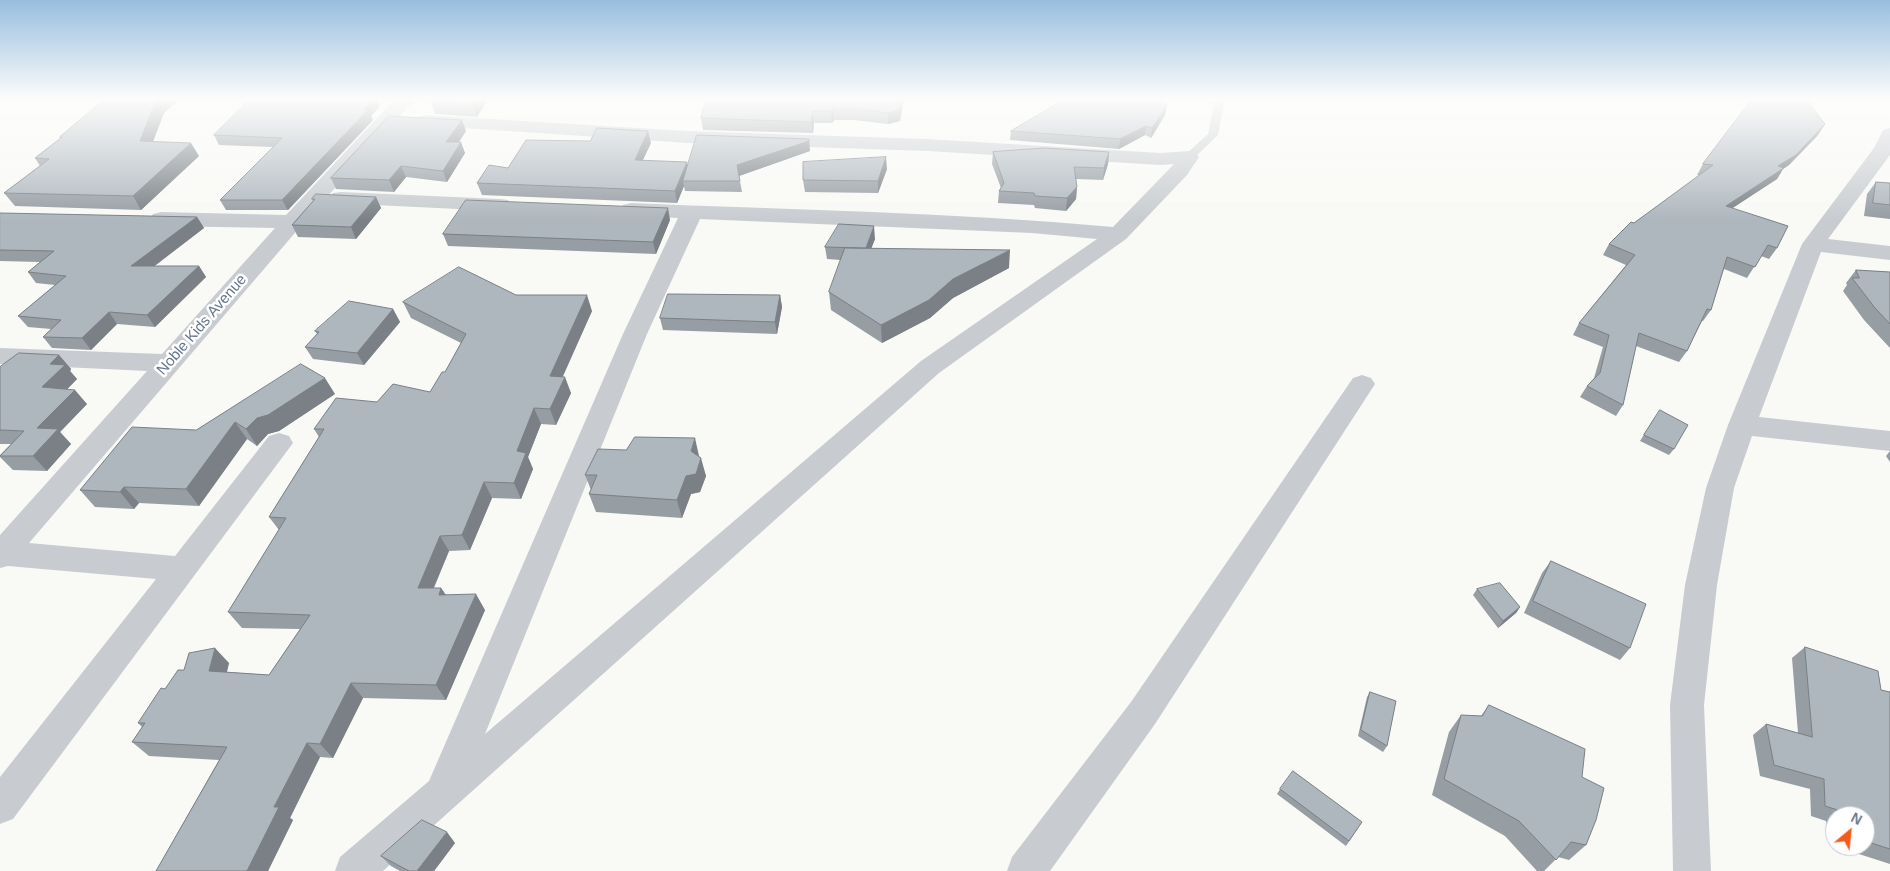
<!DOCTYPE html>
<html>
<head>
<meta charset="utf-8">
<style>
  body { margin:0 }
  #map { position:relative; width:1890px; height:871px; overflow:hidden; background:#f9f9f6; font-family:Helvetica,sans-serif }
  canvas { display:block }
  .north { position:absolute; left:1825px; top:806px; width:50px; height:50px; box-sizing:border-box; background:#fff; border:1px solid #c1c9d0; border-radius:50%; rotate:28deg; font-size:14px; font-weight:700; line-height:20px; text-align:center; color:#65778a }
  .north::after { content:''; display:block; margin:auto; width:18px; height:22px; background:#f55c19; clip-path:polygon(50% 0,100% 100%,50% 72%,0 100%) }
</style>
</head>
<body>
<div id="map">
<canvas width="1890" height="871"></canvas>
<div class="north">N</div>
</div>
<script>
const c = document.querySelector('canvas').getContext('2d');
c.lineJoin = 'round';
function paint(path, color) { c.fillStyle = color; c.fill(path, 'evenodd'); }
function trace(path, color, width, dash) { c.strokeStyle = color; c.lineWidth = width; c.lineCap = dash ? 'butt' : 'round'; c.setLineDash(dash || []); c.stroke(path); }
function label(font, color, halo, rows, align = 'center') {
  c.font = font + ' Helvetica,sans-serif'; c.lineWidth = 5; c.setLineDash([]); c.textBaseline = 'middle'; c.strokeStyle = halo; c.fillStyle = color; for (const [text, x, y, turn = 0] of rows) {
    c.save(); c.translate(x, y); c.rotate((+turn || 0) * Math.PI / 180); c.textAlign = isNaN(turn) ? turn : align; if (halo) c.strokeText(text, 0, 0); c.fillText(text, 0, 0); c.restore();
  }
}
const service = new Path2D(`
  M1215,98H1225L1218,135L1193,159H1185L1183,157L1185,155L1208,134Z`);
const minor = new Path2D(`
  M396,98H416L300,227L29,543L175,556L269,436L279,433L289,436L293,443L13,819L0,824V777L156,579L8,566L0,568V535L147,371L0,364V348L162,354L275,228L161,226L153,224L150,219L153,214L161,212L286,215Z
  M425,115L688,131L927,139L1161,153L1189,151L1196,153L1199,157L1187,175L1126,239L939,373L383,871H335L340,857L429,781L623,334L678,218L623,215L620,210L623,205L631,203C791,210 953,212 1113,227L1174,164L1161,165L927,151L688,143L418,125L415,121L418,117ZM700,219L1032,233L1097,239L921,361L485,734L647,334Z
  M1890,128V155L1828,239L1890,246V260L1821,252L1759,417L1890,431V451L1752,436L1734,488L1717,585L1704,705L1711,871H1673L1670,705L1685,585L1706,488L1728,425L1802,244L1874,148L1883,130Z
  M341,192L500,199L508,200L511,205L508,210L500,211L333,203L330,198L333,193Z
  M1362,375L1371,378L1375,384L1155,724L1050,871H1007L1012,857L1131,702L1353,378Z`);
const wall = new Path2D(`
  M106,98H180L164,113L153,142L199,156L141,210L15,206L4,193L40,166L35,158L61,139L60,137Z
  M434,98H489L477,117L435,114L431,102Z
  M904,98L900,121L888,124L854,120H834L832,123H814L813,133L703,130L701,118Z
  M1156,100L1167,105L1165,115L1151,138L1145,135L1119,149L1010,140L1011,131Z
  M380,106L371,116L373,120L288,210H226L220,200L273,147L219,145L214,135Z
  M466,131L459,142L465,153L447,182L406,177L394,192L336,189L331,178Z
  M1818,135L1789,165L1783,169L1777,179L1732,208L1777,248L1769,259L1761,256L1747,278L1724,269L1711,310L1703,321H1702L1687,351L1679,362L1636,346L1623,405L1616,416L1580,397L1587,386L1594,378L1603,347L1573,335L1579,323L1626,265L1603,255L1609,244L1634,223L1700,175H1697L1703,164Z
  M651,143L643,160L688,166L810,149V151L739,176L742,192L685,191L684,186L677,203L482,195L477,183L508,168Z
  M993,152H1109L1108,164L1103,180L1076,179L1077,187L1076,199L1066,211L1035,208L1034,205L998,203L999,191L1001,188L992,164Z
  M887,169L878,193L805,192L803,180Z
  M1876,182L1890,183V219L1864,216L1867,194Z
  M376,197L381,208L356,239L298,237L292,225L313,201L312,199Z
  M0,213L197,217L204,228L154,266H199L206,277L155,327L117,324L91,350L52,348L43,337L51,329L28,327L18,316L55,285L36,283L28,272L40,262L0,261Z
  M670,220L656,254L448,246L443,234Z
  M875,239L871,248L1009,268L953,298L930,318L882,343L831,310L829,292L841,260L827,259L825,247Z
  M1856,270L1890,272V348L1864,320L1843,291L1847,285L1846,283Z
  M516,295L592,311L562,377L571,393L556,425L541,424L528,457L533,469L521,499L492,498L470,550L449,551L434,588H441L446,595L485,610L446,700L363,698L333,758L320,757L290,818L293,820L268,871H156L219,760L149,756L132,742L142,727L138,723L165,689L184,670L229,663L227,672L269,675L300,629L242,628L228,612L279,530L269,517L319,437L314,429L377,402L430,392L445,372L461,343L411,318L403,302Z
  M780,295L782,307L777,334L663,330L660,318Z
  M393,309L400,322L364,365L313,359L305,347L317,334L315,331Z
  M59,355L71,369L70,371L77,379L67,389L87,404L60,432L71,444L47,471L13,470L0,457V455L11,444H0V367Z
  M335,394L279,431L268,434L257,446L247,439L199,506L139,503L134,509L95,507L80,490L196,430Z
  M1655,417L1674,449L1669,455L1640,441Z
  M1890,451V462L1886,456Z
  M699,456L706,476L700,492L691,494L682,518L596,512L589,494L591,490L585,475Z
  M1551,561L1630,648L1620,660L1524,613L1542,573Z
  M1477,589L1520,607L1516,613L1498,628L1473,595Z
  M1805,647L1881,690L1890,692V864L1831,845L1826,821L1811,816L1810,789L1760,776L1753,735L1766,724L1798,733L1792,658ZM1835,816H1865V846H1835Z
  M1370,692L1387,746L1383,752L1358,736L1367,697Z
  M1489,705L1582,777L1586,845L1569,860L1558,857L1544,871H1537L1505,836L1432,795L1449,732L1461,715L1481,716Z
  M1280,789L1362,822L1346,846L1277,794Z
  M455,843L434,871H400L391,866L381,856Z`);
const shadedWall = new Path2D(`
  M158,98H180L164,113L148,154L140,141L156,100Z
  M374,98H377L380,106L371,116L373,120L288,210L282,200Z
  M477,98H489L477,117L472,105Z
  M901,98H904L900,121L888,124V113Z
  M1167,105L1165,115L1151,138L1152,128Z
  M833,108L834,120L832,123L831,111Z
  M813,111L814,123L813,133L811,122Z
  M462,120L466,131L451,153L446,142Z
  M1825,124L1818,135L1789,165L1783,169L1777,179L1719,217L1726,206Z
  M1146,126L1145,135L1119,149L1120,139Z
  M648,131L651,143L637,172L635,160Z
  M809,139L810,151L739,176L737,165Z
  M461,142L465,153L447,182L443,171Z
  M191,143L199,156L141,210L133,196Z
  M1109,152L1108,164L1103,180L1104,168Z
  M886,157L887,169L878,193V181Z
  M687,162L689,174L683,181L684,186L677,203L675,191Z
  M401,166L406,177L394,192L389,180Z
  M1077,187L1076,199L1066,211L1067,198Z
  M376,197L381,208L356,239L351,227Z
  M668,208L670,220L656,254L653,242Z
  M197,217L204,228L139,278L131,266Z
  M874,226L875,239L867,260L866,248Z
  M1010,250L1009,268L953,298L930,318L882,343L881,325L953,279Z
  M199,266L206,277L155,327L147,315Z
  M587,295L592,311L556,392L550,376Z
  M780,295L782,307L777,334L775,322Z
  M393,309L400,322L364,365L357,353Z
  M109,312L117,324L91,350L82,338Z
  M59,355L71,369L70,371L77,379L55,402L42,387L50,364Z
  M565,377L571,393L556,425L550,409Z
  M325,378L335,394L279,431L268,434L257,446L246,429L257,418Z
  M75,390L87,404L60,432L71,444L47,471L33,456L37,428Z
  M534,408L541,424L528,457L533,469L521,499L514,483L517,451Z
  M235,422L247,439L199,506L186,489Z
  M695,438L699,456L696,469L691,451Z
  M701,458L706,476L700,492L691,494L682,518L677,500L686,476Z
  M484,482L492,498L470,550L462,535Z
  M124,487L139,503L134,509L120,492Z
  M440,536L449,551L427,603L418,588Z
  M441,588L451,603L439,595Z
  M476,594L485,610L446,700L436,685Z
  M1520,607L1516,613L1498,628L1503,621Z
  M215,648L229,663L223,686L209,671Z
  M351,683L363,698L333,758L320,744Z
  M307,743L320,757L290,818L293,820L268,871H247L274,807Z
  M447,832L455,843L434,871H417Z`);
const building = new Path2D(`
  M106,98H158L156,100L140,141L191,143L133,196L4,193L49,159L35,158L62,137H60Z
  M251,98H374L363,110H368L282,200H220L282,138L214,135Z
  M434,98H477L472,105L431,102Z
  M707,98H901L899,109L888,113L853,108H833L831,111H813L811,122L701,118Z
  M1067,98H1156V100L1167,105L1152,128L1146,126L1120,139L1011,131Z
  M1753,98H1805L1825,124L1796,155L1778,166L1784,168L1726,206L1788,226L1777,248L1768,245L1755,267L1727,257L1711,310L1707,309L1687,351L1639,333L1623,405L1587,386L1600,373L1609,335L1579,323L1635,255L1609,244L1631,222L1634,223L1713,165L1703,164Z
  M389,116L462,120L446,142H461L443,171L401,166L389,180L331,178Z
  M597,128L648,131L635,160L687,162L675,191L477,183L489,165L508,168L526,140L590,141Z
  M697,135L809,139V141L737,165L740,181H683Z
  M1045,148L1109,152L1104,168L1074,167L1077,187L1067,198L1035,196L1034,193L999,191L1004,183L993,152Z
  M886,157L878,181L803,180V162Z
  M1876,182L1890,183V205L1873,203Z
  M316,194L376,197L351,227L292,225L315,199H312Z
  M466,200L668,208L653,242L443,234Z
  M0,213L197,217L131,266H199L147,315L109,312L82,338L43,337L61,320L18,316L66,276L28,272L54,251L0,250Z
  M839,224L874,226L866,248L825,247Z
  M845,248L1010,250L953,279L929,300L881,325L829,292Z
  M459,267L516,295H587L550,376L565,377L550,409L534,408L517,451L526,453L514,483L484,482L462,535L440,536L418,588H441L439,595L476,594L436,685L351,683L320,744L307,743L274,807H279L247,871H156L227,747L132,742L145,723H138L161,688L165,689L178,670H184L189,653L215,648L209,671L269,675L310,615L228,612L286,518L269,517L324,429H314L336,398L377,402L393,384L430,392L442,372H445L466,334L403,302Z
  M1856,270L1890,272V324L1875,308L1852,278H1859Z
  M668,294L780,295L775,322L660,318Z
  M349,301L393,309L357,353L305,347L319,332L315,331Z
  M19,353L59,355L50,364L65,365L42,387L75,390L37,428L58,429L33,456H0L24,431L0,430V367Z
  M301,364L325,378L268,415L257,418L246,429L235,422L186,489L124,487L120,492L80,490L132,427L196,430Z
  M1660,410L1688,425L1674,449L1644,435Z
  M635,437L695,438L691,451L701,458L696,474L686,476L677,500L589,494L597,475H585L598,449L626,450Z
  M1551,561L1646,604L1630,648L1533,601Z
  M1500,583L1520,607L1503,621L1477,589Z
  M1805,647L1878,671L1881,690L1890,692V849L1865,841V816H1842L1841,811L1825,806L1824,779L1774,765L1766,724L1812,737Z
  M1370,692L1396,701L1387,746L1361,730Z
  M1489,705L1585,749L1582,777L1604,788L1596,820L1586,845L1571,842L1556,860L1519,821L1444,779L1461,715L1482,716Z
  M1293,771L1362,822L1349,841L1280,789Z
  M422,820L447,832L417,871H409L381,856Z`);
const streetNames = [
  ["Noble Kids Avenue",202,325,-49]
];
paint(service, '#c8ccd0');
paint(minor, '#c8ccd0');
paint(wall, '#969da3');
paint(shadedWall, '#7a8085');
paint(building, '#aeb7be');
trace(building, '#7a8085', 1);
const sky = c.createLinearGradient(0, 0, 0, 220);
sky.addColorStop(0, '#98bedf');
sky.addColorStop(0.45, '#fcfcfb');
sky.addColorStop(1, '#fcfcfb00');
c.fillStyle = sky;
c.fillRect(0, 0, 1890, 220);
label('15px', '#65778a', '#fff', streetNames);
</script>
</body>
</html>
